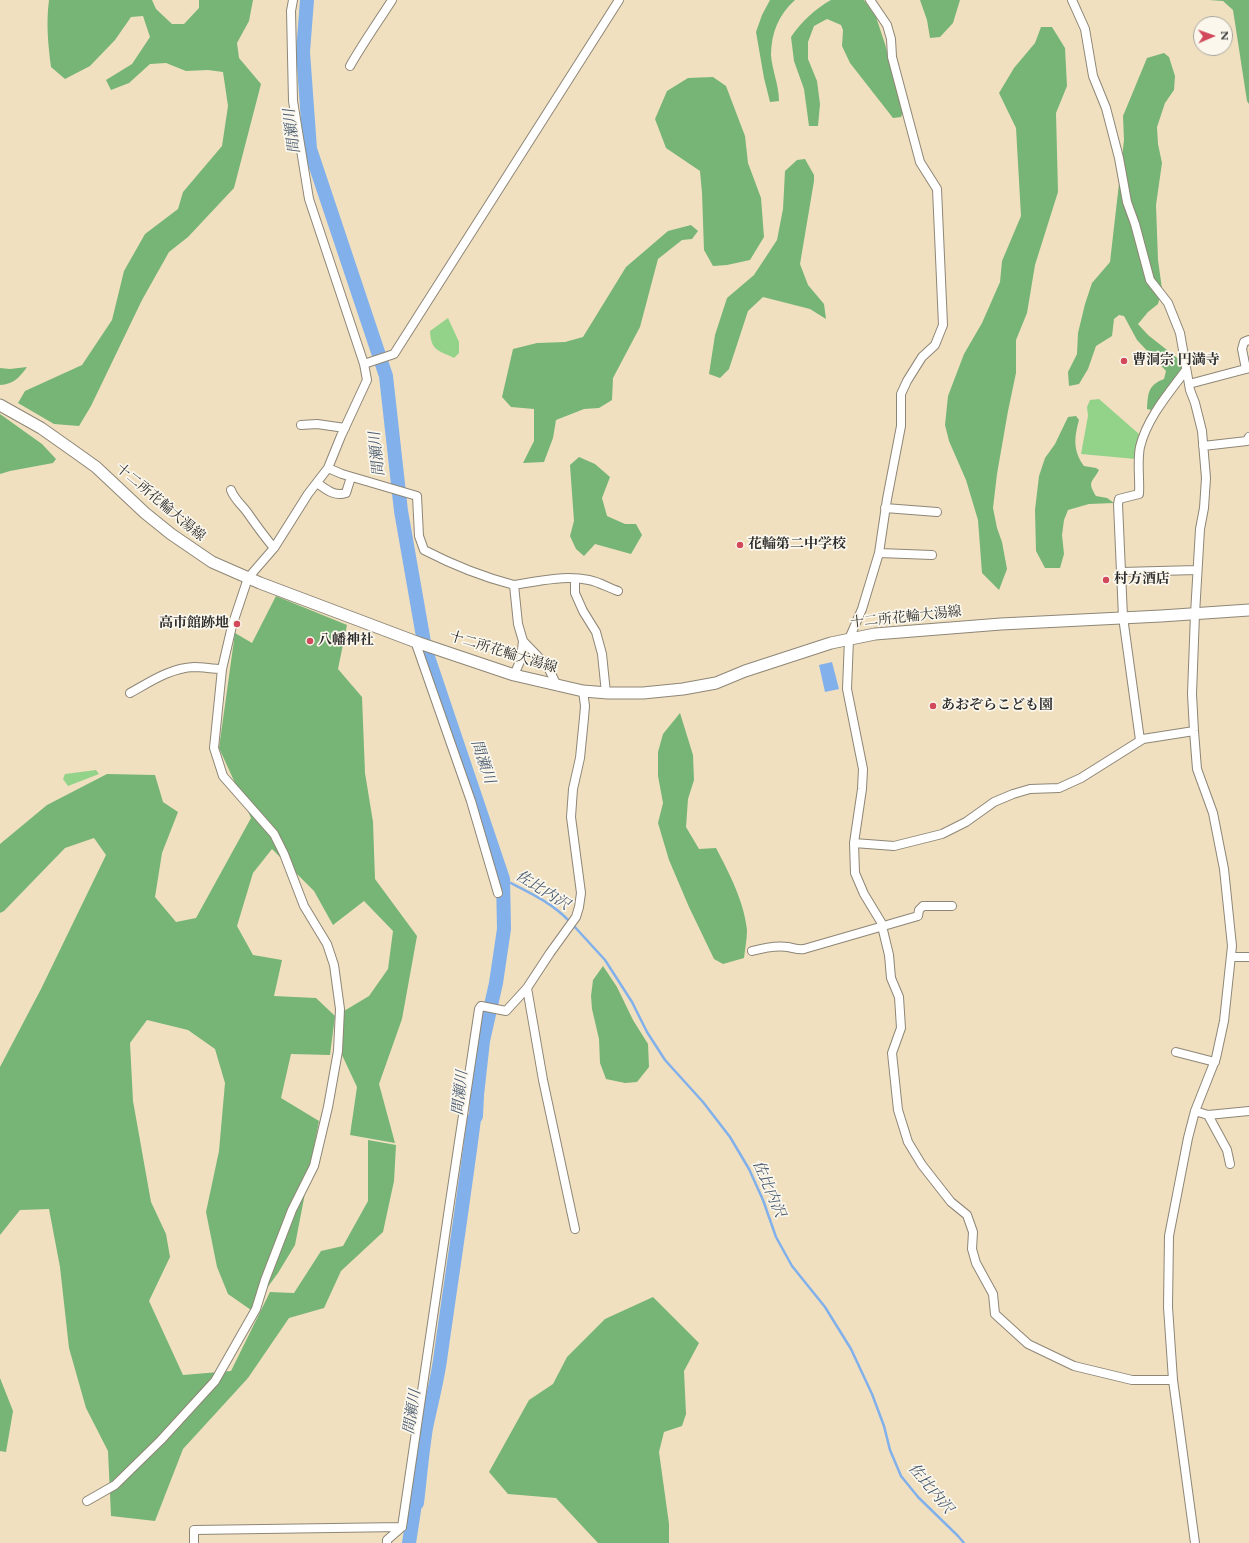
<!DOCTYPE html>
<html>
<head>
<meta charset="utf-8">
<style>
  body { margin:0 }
  #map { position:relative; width:1249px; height:1543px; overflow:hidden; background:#f0e0c0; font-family:Cardo,serif }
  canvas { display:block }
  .north { position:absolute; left:1193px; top:16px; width:40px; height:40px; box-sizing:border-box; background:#fbf7ec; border:1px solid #a8a59f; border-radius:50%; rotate:88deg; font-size:11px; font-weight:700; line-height:16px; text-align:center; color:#2b2b2b }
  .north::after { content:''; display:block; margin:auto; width:14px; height:18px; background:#d1495b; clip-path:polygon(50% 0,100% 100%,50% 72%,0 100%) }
</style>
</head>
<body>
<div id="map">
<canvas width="1249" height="1543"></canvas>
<div class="north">N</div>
</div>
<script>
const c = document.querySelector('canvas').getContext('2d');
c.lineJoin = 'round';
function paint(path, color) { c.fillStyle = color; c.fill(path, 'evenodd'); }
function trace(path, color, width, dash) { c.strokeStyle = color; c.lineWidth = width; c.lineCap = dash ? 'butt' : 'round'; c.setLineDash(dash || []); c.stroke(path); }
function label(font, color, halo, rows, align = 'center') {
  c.font = font + ' Cardo,"Noto Serif JP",serif'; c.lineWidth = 3.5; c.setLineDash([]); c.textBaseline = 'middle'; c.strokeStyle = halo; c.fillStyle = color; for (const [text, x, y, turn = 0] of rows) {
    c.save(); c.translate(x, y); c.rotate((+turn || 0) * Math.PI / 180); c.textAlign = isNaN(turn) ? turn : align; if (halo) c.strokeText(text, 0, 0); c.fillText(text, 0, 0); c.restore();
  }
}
const green = new Path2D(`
  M448,318L459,342V353L454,358C438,350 431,351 430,331Z
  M1099,399L1139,434L1136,459L1081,454L1088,416L1087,407L1090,400Z
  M96,770L99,774L68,786L63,779L65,774Z`);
const forest = new Path2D(`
  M49,0H152L156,9L172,24H184L199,8V0H253L249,21L237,43L239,58L261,84L234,188L188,237L169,252L142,300L91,406L79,426L54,424L18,403L25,391L82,365L112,320L124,271L145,234L178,209L183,192L222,146L228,106L223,72L208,70L186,71L166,63L150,64L129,83L111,90L106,80L132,64L150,37L143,16L131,17L115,40L90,66L65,79L51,67C48,44 46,23 49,0Z
  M770,0H795C779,14 771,33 771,55C772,70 779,85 779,101L770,102L764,78L756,32L762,15Z
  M831,0H864L876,17L885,44L903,112L901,117L893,118L850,63L842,46L843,30L841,25L827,19L814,26L808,42V59L817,81L820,104L818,126H809L804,89L794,61L791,37C800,23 816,8 831,0Z
  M920,0H960L953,23L940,37L930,38L927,20Z
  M1209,0H1249V104L1247,101L1233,10L1223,1Z
  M1041,27H1052L1065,48L1067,86L1056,113L1058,192L1035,265L1027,313L1016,340V373L1008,411L997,474L993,508L997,528L1002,542L1007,569L999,590L982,573L978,520L966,480L949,441L945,425L948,396L964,354L982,323L1000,282L1002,261L1021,216L1016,128L999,93L1014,68L1035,43Z
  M1164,53L1169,57L1175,76L1174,90L1165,103L1157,127L1158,144L1162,163L1156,205L1158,260L1162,289L1158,304L1148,312L1138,324L1148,335L1181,361L1183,370L1151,410L1147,409C1148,393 1148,385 1164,379L1166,371L1137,340L1124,316L1119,315L1114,319L1112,336L1096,346L1088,369L1079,384L1069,386L1068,372L1077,354L1078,333L1085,304L1092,283L1110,262L1124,140L1123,116L1147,58Z
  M713,77L726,86L745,136L748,163L761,198L764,237L750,260L727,265L713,266L704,250L702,193L700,171L666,148L655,119L667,91L688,78Z
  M805,159L814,175V181L800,264L808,285L824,304L826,319L810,309L763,297L748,311L729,369L720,378L709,374L715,335L727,298L754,275L777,240L783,209L785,171L797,160Z
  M691,225L698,231L692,239L682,240L658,259L640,327L613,378L612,400L599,408L584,409L556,420L553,438L544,462L523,463L534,441V409L511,407L502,397L513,349L537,343L565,342L583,337L626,267L668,231Z
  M27,367C19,378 14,384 0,385V368L10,369Z
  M0,414L42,444L56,459L53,463L10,471L0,474Z
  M1076,416L1079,420C1074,438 1073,451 1084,466L1096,468L1099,470C1092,483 1087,481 1096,496L1107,498L1114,503L1089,504L1068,510L1064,520L1062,535L1064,554L1060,568H1045L1036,551L1035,510L1039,476L1045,458L1055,444L1068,417Z
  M579,457L595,464L610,477L602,498L607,516L625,524H636L642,535L631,554L595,544L584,556L576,549L570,536L574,521L570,465Z
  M276,596L347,625L338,669L362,697L365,773L373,822L375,879L417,936L402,1019L379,1084L395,1143L350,1135L357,1087L342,1055L344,1011L369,996L388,969L393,931L364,901L333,925L314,891L272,849L253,873L237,926L253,955L282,960L274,996L316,998L335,1016L330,1055L291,1054L281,1098L319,1121L295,1245L278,1273L251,1310L228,1294L217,1267L206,1212L219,1151L225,1083L215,1049L188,1030L147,1020L130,1043L133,1101L151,1202L166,1234L170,1257L149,1301L183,1375L231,1371L270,1292L294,1293L321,1251L343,1246L368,1201V1140L396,1145L394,1181L383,1232L341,1271L324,1308L289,1318L248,1378L183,1449L155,1521L111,1516L108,1451L86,1408L69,1348L60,1267L49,1209L20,1210L0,1235V1067L41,989L106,855L94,838L65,848L4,911L0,913V844L47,805L107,774L155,775L163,802L178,812L162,853L155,897L176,922L196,918L251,818L219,748L235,633L252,643Z
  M680,713L693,755L694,780L688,799L686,827L699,849L716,848C729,873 744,901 747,930C747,939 745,949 744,958L723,964L714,959L689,907L669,860L658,823L663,803L658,776V752L663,734Z
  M603,966L617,987L633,1020L648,1044L649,1067L637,1082L625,1083L606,1079L600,1063L599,1039L592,1009L591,996L593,980Z
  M653,1297L699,1343L684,1371L686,1414L682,1426L664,1432L659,1452L669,1524V1543H598L556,1498L508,1494L489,1472L529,1400L553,1384L567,1357L605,1319Z
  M0,1378L13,1411L6,1452L0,1451Z`);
const water = new Path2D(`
  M832,662L839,689L825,692L819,665Z`);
const stream = new Path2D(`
  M503,879C526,891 552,902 570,922
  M573,925L605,960L632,1002L647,1032L665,1060L703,1102L730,1137L749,1169L763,1200L776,1237L792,1266L825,1307L851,1349L872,1394L884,1426L890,1450L901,1476L918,1497L958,1536L964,1543`);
const river = new Path2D(`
  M307,0L303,52L310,149L386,376L401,511L425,648L503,879L504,929L496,983L483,1041L477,1095L476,1116L474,1119C464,1197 452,1275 441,1353C438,1379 431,1403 426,1428C422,1453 420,1478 417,1503L415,1504L409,1543`);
const minor = new Path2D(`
  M870,0L887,25L891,39L892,57L920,162L937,189L943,325L935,345L922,357L907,381L901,394V426L887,499L879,553L862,609L849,639L847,689L863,769L862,789L854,843L855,873L864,894L881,922L889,955L891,978L899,997L901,1028L892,1053L898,1110L908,1142L922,1165L951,1202L967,1215L973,1232L972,1249L976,1263L993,1294L995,1314L1028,1344L1074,1366L1132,1380H1173
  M1072,0L1085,29L1093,76L1106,108L1119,158L1127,202L1135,224L1150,280L1168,303L1180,333L1190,390L1195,403L1202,431L1206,478L1204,508L1200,529L1195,614L1192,694L1194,731L1197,769L1213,813L1224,869L1232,946L1224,1021L1216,1058L1195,1111L1188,1138L1169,1236L1168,1307L1173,1380L1195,1543
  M350,66C363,43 378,22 392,0
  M364,364L394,354L619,0
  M1246,369L1242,349L1244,342L1249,340
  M1189,384L1249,368
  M301,425L317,424L345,428
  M1203,446L1247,441L1249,437
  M328,468L342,474L417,496L419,536L424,550C453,565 483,577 514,585L518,624L523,641L548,667L557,686
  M317,483C326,489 334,497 346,493L351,477
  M231,490C234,499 242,505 247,512C256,525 264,536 274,548
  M885,508L937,512
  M879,553L932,555
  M1121,572L1197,570
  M575,579V593L583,611L596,632L602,654L606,693
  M514,585C538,581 564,575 589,580C599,582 609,588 618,591
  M415,641L471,801L498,893
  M514,675L521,659L523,641
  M130,693C150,682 170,668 194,667C203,667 213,669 222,669
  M1140,740L1123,617L1118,504L1119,499L1139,494C1140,479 1137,462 1140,447C1147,418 1169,393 1186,370
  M854,843L894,846L942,834L966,822L994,802L1013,794L1030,789L1059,788L1081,778L1143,739L1194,731
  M752,951C763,948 776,945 788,947C794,948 798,950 804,949L918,916L919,910L923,906H952
  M1231,957H1249
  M527,988L543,1080L575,1229
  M1176,1052L1215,1062
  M1195,1111L1208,1115L1249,1111
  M1208,1115L1227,1150L1230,1164
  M87,1501L115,1485L161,1440L215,1381L256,1309L265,1280L292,1210L314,1166L328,1107L338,1051L340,1009L334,965L327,944L304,906L284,854L274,834L223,776L214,748L222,669L232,626L248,578L274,548L308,494L328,468L341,436L367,380L364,364L309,199L293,101L291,11L293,0
  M194,1543V1530L402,1527
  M387,1543V1540L402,1527L448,1215L479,1009L481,1006L506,1011L527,988L550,953L576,917L579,907L581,893L571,817L573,789L580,758L584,718L585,706L583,691`);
const major = new Path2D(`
  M0,405L41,428L75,452L96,467L145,513L171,534L212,562L260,583L419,643L514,675L583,691L608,693H643L683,689L716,683L745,671L831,643L875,634L1001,624L1161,616L1249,610`);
const markers = [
  [1124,361,4,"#d1495b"],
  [740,545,4,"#d1495b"],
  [1106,580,4,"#d1495b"],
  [237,624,4,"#d1495b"],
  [310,641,4,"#d1495b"],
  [933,706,4,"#d1495b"]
];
const poiNames = [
  ["曹洞宗 円満寺",1132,361],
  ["花輪第二中学校",748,545],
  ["村方酒店",1114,580],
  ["高市館跡地",229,624,"right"],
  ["八幡神社",318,641],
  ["あおぞらこども園",941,706]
];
const streetNames = [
  ["十二所花輪大湯線",160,503,40],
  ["十二所花輪大湯線",906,618,-6],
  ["十二所花輪大湯線",503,653,17]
];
const waterNames = [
  ["間瀬川",293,131,-97],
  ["間瀬川",378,454,-96],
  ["間瀬川",482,762,71],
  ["佐比内沢",542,891,32],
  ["間瀬川",461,1093,-84],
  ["佐比内沢",768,1189,67],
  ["間瀬川",413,1412,-81],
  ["佐比内沢",930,1489,50]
];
paint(green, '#93d389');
paint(forest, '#76b575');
paint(water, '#81b0eb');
trace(stream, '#81b0eb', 2.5);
trace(river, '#81b0eb', 14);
trace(minor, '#8e8676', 10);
trace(major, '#8e8676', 13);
trace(minor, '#fff', 8);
trace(major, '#fff', 11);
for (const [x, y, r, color] of markers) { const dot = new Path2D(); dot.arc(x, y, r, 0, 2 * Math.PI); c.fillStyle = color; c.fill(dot); trace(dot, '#fbf7ec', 1.5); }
label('bold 14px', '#2b2b2b', '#fbf7ec', poiNames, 'left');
label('14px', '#2b2b2b', '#fbf7ec', streetNames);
label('italic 15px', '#495a6e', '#fbf7ec', waterNames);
</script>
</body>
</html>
